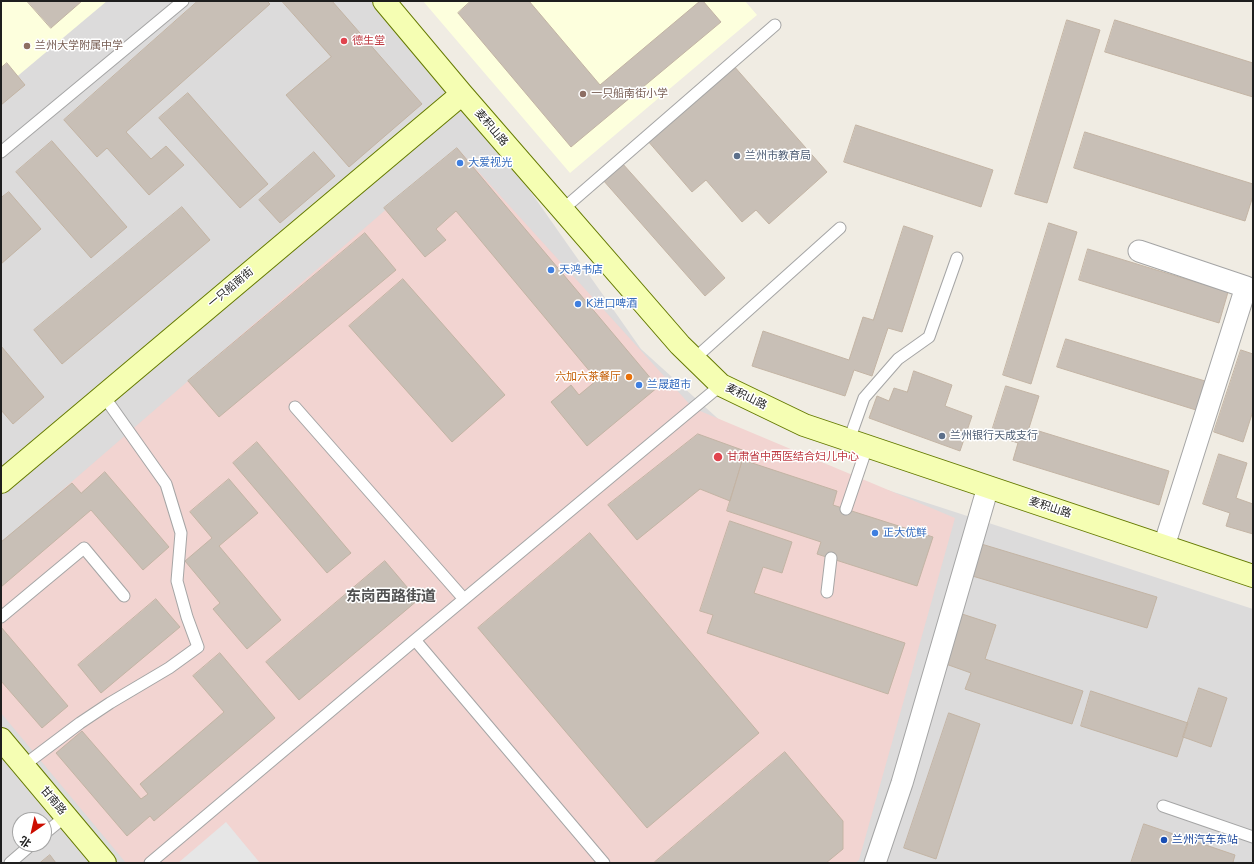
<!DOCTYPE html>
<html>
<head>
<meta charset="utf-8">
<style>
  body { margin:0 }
  #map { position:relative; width:1254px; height:864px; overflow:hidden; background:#f0ece3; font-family:"DejaVu Sans","Noto Sans SC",sans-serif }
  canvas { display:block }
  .frame { position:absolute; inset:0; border:2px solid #1e1e1e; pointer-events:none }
  .north { position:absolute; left:12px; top:812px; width:40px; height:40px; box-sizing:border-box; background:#fff; border:1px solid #a5a5a5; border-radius:50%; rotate:214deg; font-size:11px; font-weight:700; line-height:16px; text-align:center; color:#1e1e1e }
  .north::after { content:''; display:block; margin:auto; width:14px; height:18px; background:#cc0d00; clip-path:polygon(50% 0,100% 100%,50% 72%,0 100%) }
</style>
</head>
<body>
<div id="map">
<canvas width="1254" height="864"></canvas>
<div class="frame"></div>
<div class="north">北</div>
</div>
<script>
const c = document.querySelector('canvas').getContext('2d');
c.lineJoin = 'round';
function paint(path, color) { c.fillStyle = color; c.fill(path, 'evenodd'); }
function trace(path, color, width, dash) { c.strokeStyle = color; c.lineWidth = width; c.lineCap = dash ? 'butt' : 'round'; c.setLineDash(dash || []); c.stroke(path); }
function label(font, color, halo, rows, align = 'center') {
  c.font = font + ' "DejaVu Sans","Noto Sans SC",sans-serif'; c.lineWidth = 3; c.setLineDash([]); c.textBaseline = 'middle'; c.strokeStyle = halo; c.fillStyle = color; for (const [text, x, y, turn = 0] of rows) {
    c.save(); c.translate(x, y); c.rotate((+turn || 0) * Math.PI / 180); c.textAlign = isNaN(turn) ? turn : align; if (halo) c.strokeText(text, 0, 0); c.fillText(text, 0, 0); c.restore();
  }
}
const residential = new Path2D(`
  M1,1H379L462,94L641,349L746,444L1253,609V863H1ZM20,820H44V844H20Z`);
const commercial = new Path2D(`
  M457,148L693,408L955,518L859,860L855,863H126L1,713V543Z`);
const education = new Path2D(`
  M1,1H107L1,90Z
  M423,1H745L757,15L570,173Z`);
const parking = new Path2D(`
  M226,822L260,863H178Z`);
const building = new Path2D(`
  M27,1H82L51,28Z
  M198,1H267L270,4L126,132L151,159L166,146L184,165L149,195L107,148L97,157L64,120Z
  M282,1H332L422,104L349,167L286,95L331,57Z
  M471,1H529L600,85L700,1H703L721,22L571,147L458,13Z
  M1067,20L1100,30L1047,203L1015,194Z
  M1115,20L1253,63V97L1105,52Z
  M7,63L25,85L1,105V68Z
  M733,65L827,172L769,224L756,210L742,222L706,180L692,192L647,140Z
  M188,93L268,184L240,208L159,118Z
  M856,125L993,170L981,207L844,162Z
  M1085,132L1253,184V196L1245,221L1074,168Z
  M52,141L127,227L91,258L16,172Z
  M457,148L658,387L587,446L551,402L571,385L579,395L597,380L456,211L436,229L446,240L425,257L384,208Z
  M314,152L335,176L280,223L259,200Z
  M622,163L725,278L705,296L603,180Z
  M9,192L41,229L1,264V198Z
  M182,207L210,240L62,364L34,330Z
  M1049,223L1077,232L1031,384L1003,375Z
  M904,226L933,236L902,332L888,328L872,376L854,370L845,396L752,366L763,331L849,360L863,317L873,320Z
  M365,233L396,270L219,417L188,381Z
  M1088,249L1228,292L1219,323L1079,280Z
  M403,279L505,395L452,442L349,326Z
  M1066,339L1205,381L1196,410L1057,367Z
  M1,346L44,397L13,424L1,410Z
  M1241,350L1253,354V411L1243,442L1214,432Z
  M914,371L952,385L945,406L972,416L960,451L869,418L877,396L889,401L894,388L907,392Z
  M1006,386L1039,396L1029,428L1169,471L1159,505L1013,460L1018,443L991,434Z
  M698,434L745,451L730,501L700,489L637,540L608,505Z
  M257,442L351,553L327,573L233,463Z
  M1219,454L1247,463L1236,498L1253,504V534L1226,526L1230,513L1203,504Z
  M743,460L837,491L833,505L933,537L917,586L817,554L821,542L727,511Z
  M105,472L169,547L143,570L91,510L1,587V542L72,483L81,493Z
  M229,479L258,513L219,546L281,620L247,649L213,609L220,603L185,561L212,538L190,512Z
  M730,521L792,542L782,573L763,567L754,593L905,643L888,694L707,633L713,615L700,611Z
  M590,533L759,733L647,828L478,628Z
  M978,543L1157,597L1147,628L969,575Z
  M385,561L418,600L299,700L266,662Z
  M156,599L180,627L101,693L78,665Z
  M959,613L996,625L985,659L1083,691L1072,724L965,689L971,673L943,663Z
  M1,627L68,706L42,728L1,681Z
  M220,653L275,718L154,821L150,816L127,836L56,753L82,731L141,799L148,794L140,784L224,712L193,676Z
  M1199,688L1227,698L1211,747L1183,737Z
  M1091,691L1188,723L1177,757L1081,726Z
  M949,713L980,724L936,859L904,848Z
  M785,752L843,821V849L826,863H656L655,862Z
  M1144,824L1235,855L1233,862L1236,863H1131Z
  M50,855L56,863H40Z`);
const lane = new Path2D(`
  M1,152L183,1
  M562,210L775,25
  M694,359L840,228
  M295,407L464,599
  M849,440L864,398L898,359L929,337L957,258
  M846,509L867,447
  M827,592L831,558
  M1,617L84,548L124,596
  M415,640L604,863
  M23,766L80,723L110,703L169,668L198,647L187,617L177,581L181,533L166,484L103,395
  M1163,806L1253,837
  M44,834L66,816
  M10,863L32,844
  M150,863L415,640L721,385`);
const street = new Path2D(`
  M1139,251L1246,287L1164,546
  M875,863L902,783L988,487`);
const secondary = new Path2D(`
  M384,1L462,94L680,345L721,385L804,425L1253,576
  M1,482L462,94
  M1,739L105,863`);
const markers = [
  [344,41,4,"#e0444e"],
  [27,46,4,"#8d6e63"],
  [583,94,4,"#8d6e63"],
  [737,156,4,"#5c6f8a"],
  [460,163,4,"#3f7fe0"],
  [551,270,4,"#3f7fe0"],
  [578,304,4,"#3f7fe0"],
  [629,377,4,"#e8710a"],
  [639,385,4,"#3f7fe0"],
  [942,436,4,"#5c6f8a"],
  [718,457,5,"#e0444e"],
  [875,533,4,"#3f7fe0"],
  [1164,840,4,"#1a4fb4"]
];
const healthNames = [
  ["德生堂",352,41],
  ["甘肃省中西医结合妇儿中心",727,457]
];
const educationNames = [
  ["兰州大学附属中学",35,46],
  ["一只船南街小学",591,94]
];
const streetNames = [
  ["麦积山路",491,128,49],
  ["一只船南街",231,288,-40],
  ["麦积山路",746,397,26],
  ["麦积山路",1050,508,18],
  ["甘南路",53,801,50]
];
const serviceNames = [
  ["兰州市教育局",745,156],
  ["兰州银行天成支行",950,436]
];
const shopNames = [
  ["大爱视光",468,163],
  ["天鸿书店",559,270],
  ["K进口啤酒",586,304],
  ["兰晟超市",647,385],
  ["正大优鲜",883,533]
];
const foodNames = [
  ["六加六茶餐厅",621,377]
];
const transitNames = [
  ["兰州汽车东站",1172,840]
];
const districtNames = [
  ["东岗西路街道",391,597]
];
paint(residential, '#dcdbdb');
paint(commercial, '#f2d4d1');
paint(education, '#fdffdd');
paint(parking, '#e6e6e6');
paint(building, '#c8bfb6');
trace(building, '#c3b4a4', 1);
trace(lane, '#a5a5a5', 13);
trace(street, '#a5a5a5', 23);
trace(secondary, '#657a00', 24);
trace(lane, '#fff', 11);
trace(street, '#fff', 21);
trace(secondary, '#f5feb3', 22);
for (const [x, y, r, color] of markers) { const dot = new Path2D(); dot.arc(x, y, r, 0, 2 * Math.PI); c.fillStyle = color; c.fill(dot); trace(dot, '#fff', 1.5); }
label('11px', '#be3a42', '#fff', healthNames, 'left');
label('11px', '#785e54', '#fff', educationNames, 'left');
label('11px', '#1e1e1e', '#fff', streetNames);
label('11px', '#4e5e75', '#fff', serviceNames, 'left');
label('11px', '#366cbe', '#fff', shopNames, 'left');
label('11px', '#c56008', '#fff', foodNames, 'right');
label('11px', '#164399', '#fff', transitNames, 'left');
label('bold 15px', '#515151', '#fff', districtNames);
</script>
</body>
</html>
